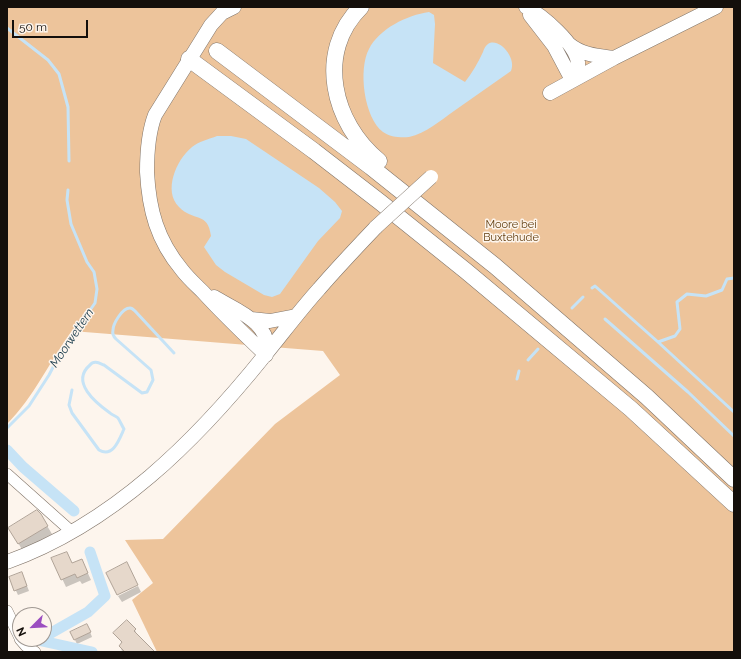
<!DOCTYPE html>
<html>
<head>
<meta charset="utf-8">
<style>
  body { margin:0 }
  #map { position:relative; width:741px; height:659px; overflow:hidden; background:#fdf5ed; font-family:Raleway,sans-serif }
  canvas { display:block }
  .frame { position:absolute; inset:0; border:8px solid #140f0b; pointer-events:none }
  .north { position:absolute; left:12px; top:607px; width:40px; height:40px; box-sizing:border-box; background:#fdf5ed; border:1px solid #a09993; border-radius:50%; rotate:246deg; font-size:11px; font-weight:700; line-height:16px; text-align:center; color:#140f0b }
  .north::after { content:''; display:block; margin:auto; width:14px; height:18px; background:#9b4ec0; clip-path:polygon(50% 0,100% 100%,50% 72%,0 100%) }
  .scale { position:absolute; left:12px; top:20px; width:76px; height:18px; box-sizing:border-box; border:2px solid #140f0b; border-top:0; padding-left:5px; font-size:12px; line-height:14px; white-space:nowrap; color:#140f0b; -webkit-text-stroke:3px #fdf5ed; paint-order:stroke }
</style>
</head>
<body>
<div id="map">
<canvas width="741" height="659"></canvas>
<div class="frame"></div>
<div class="north">N</div>
<div class="scale">50 m</div>
</div>
<script>
const c = document.querySelector('canvas').getContext('2d');
c.lineJoin = 'round';
function paint(path, color) { c.fillStyle = color; c.fill(path, 'evenodd'); }
function trace(path, color, width, dash) { c.strokeStyle = color; c.lineWidth = width; c.lineCap = dash ? 'butt' : 'round'; c.setLineDash(dash || []); c.stroke(path); }
function label(font, color, halo, rows, align = 'center') {
  c.font = font + ' Raleway,sans-serif'; c.lineWidth = 3; c.setLineDash([]); c.textBaseline = 'middle'; c.strokeStyle = halo; c.fillStyle = color; for (const [text, x, y, turn = 0] of rows) {
    c.save(); c.translate(x, y); c.rotate((+turn || 0) * Math.PI / 180); c.textAlign = isNaN(turn) ? turn : align; if (halo) c.strokeText(text, 0, 0); c.fillText(text, 0, 0); c.restore();
  }
}
const green = new Path2D(`
  M7,7H734V652H157L132,600L153,583L125,540L163,539L275,424L340,375L323,351L72,331C49,362 34,397 7,424Z`);
const water = new Path2D(`
  M429,12L434,15L435,24L433,63L465,82C472,73 478,63 483,52C484,49 485,46 488,44C499,37 517,58 511,71C492,84 473,98 454,111C440,121 426,133 409,137C401,138 390,137 383,132C364,118 358,69 369,49C379,29 407,15 429,12Z
  M217,136H231L246,139L319,188L335,202L342,211L340,218L318,241L280,294L272,297L264,295L225,272L216,265L204,247L211,236C208,211 193,222 179,207C163,191 176,160 192,147C198,142 209,139 217,136Z`);
const shadow = new Path2D(`
  M40,514L52,534L23,551L9,528Z
  M53,559L85,567L91,580L82,584L80,581L66,587Z
  M10,578H24L29,591L18,595Z
  M138,586L141,592L122,602L118,596Z
  M89,629L92,637L77,644L75,640Z
  M135,630L137,635L154,652H124L122,651L120,646L123,644L114,633Z`);
const stream = new Path2D(`
  M7,28L48,60L59,74L68,107L69,161
  M734,278L727,279L722,290L706,296L687,294L677,302L680,329L675,336L658,342L734,412
  M592,288L595,286L658,342
  M572,308L583,297
  M605,319L688,392L734,436
  M528,360L538,349
  M517,379L519,371
  M72,390L69,405L72,413L99,450C113,458 119,440 124,429C122,426 120,421 118,418C116,416 112,415 110,413C96,403 70,382 90,365C94,360 99,363 104,365L142,393L147,392L153,380L151,370L116,339C114,337 112,334 113,330C113,324 122,308 130,308C131,308 134,310 135,311L174,353
  M7,428L29,406L49,375L62,350L95,303L97,289L94,272L87,262L71,224L67,200L68,190`);
const canal = new Path2D(`
  M7,450L23,467L74,511
  M44,637L88,612L105,596L90,552
  M41,639L42,641L92,652`);
const building = new Path2D(`
  M37,510L41,514L48,526L18,544L8,528Z
  M67,552L72,563L82,559L88,573L77,578L75,574L61,580L51,558Z
  M127,562L138,585L117,595L106,573Z
  M22,572L27,586L14,591L9,577Z
  M127,620L136,629L134,631L155,652H125L119,646L122,642L113,633Z
  M87,624L91,632L74,640L70,632Z`);
const minor = new Path2D(`
  M7,474L72,532
  M7,611L20,638
  M20,639L26,646L35,652`);
const major = new Path2D(`
  M234,7L222,13L211,25L155,115C148,133 147,152 147,172C149,210 157,240 182,270C188,278 196,285 203,292C223,314 244,334 266,355
  M526,7C542,15 576,44 578,63C579,69 575,75 572,80
  M530,15L554,46L572,80
  M569,44C582,55 599,56 614,58
  M550,93L614,58L716,7
  M214,297C235,310 274,323 266,355
  M251,319L270,321L296,316
  M7,562C113,524 196,441 265,355C283,333 300,310 319,289C337,268 357,247 376,227`);
const highway = new Path2D(`
  M361,7C315,52 333,124 379,161
  M217,51L371,167L495,266L647,397L734,479
  M189,59L314,151L380,202L466,271L631,409L734,504`);
const majorBridge = new Path2D(`
  M376,227L431,177`);
const parkNames = [
  ["Moore bei",511,225],
  ["Buxtehude",511,238]
];
const waterNames = [
  ["Moorwettern",72,338,-56]
];
paint(green, '#edc49b');
paint(water, '#c6e3f6');
paint(shadow, '#0003');
trace(stream, '#c6e3f6', 3);
trace(canal, '#c6e3f6', 11);
paint(building, '#e6d8cb');
trace(building, '#b0a397', 1);
trace(minor, '#82766b', 12);
trace(major, '#82766b', 15);
trace(highway, '#82766b', 17);
trace(minor, '#fff', 11);
trace(major, '#fff', 14);
trace(highway, '#fff', 16);
trace(majorBridge, '#82766b', 15, []);
trace(majorBridge, '#fff', 14);
label('11px', '#633e0f', '#fdf5ed', parkNames);
label('italic 12px', '#0f3345', '#fdf5ed', waterNames);
</script>
</body>
</html>
